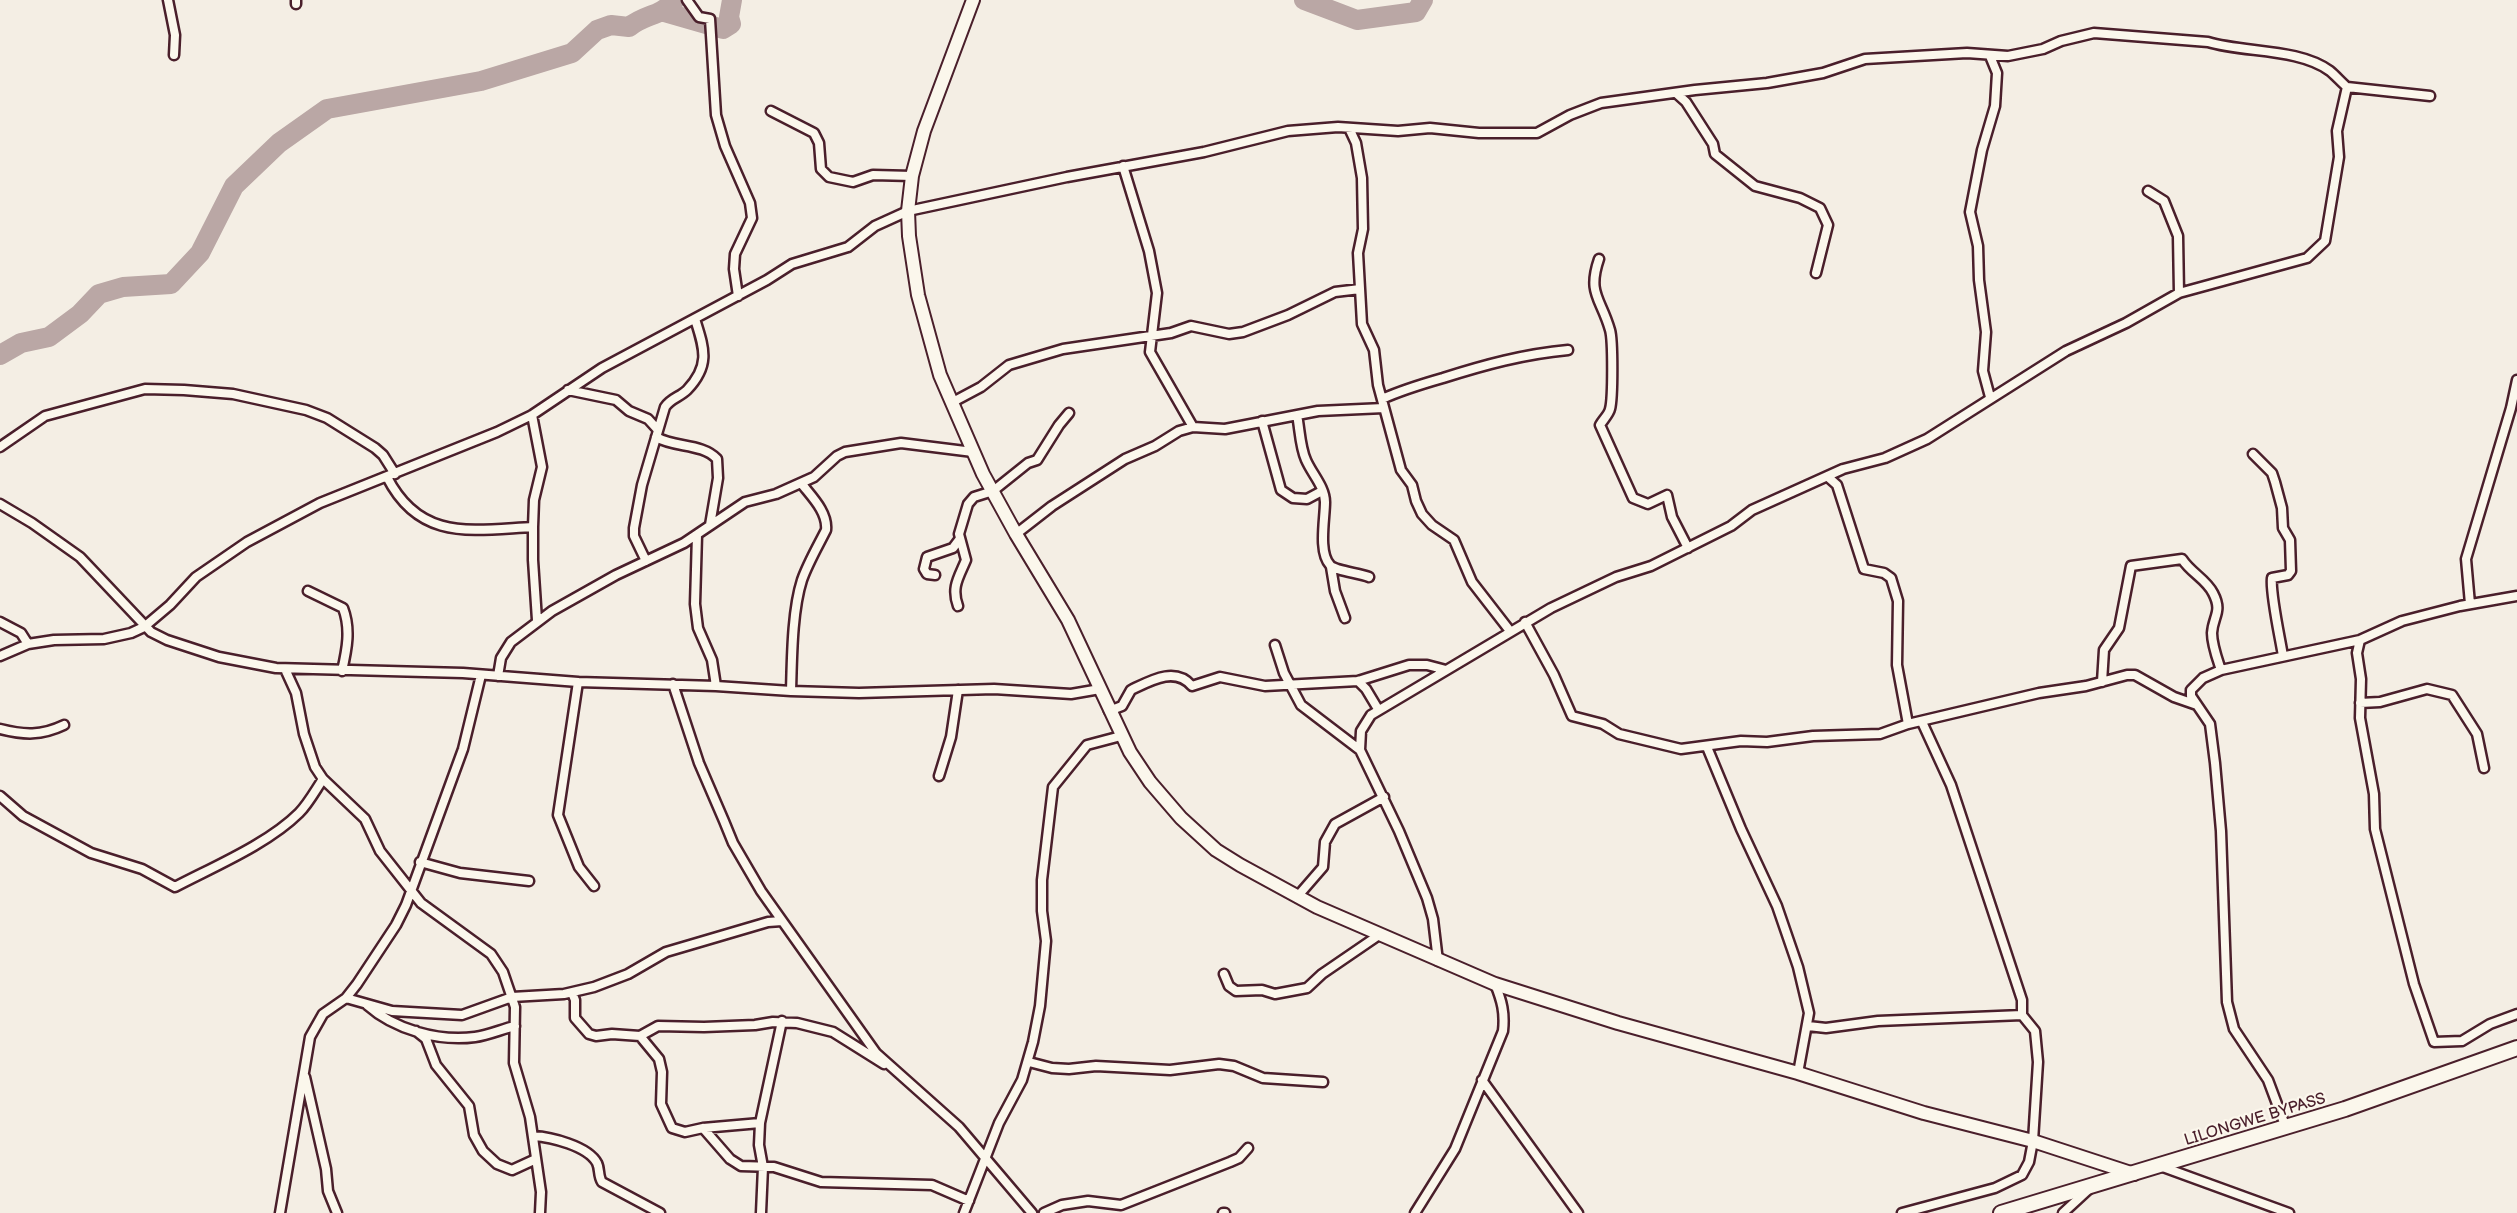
<!DOCTYPE html>
<html>
<head>
<meta charset="utf-8">
<style>
  body { margin:0 }
  canvas { display:block; background:#f4eee4 }
</style>
</head>
<body>
<canvas width="2517" height="1213"></canvas>
<script>
const c = document.querySelector('canvas').getContext('2d');
c.lineJoin = 'round';
function trace(path, color, width, dash) { c.strokeStyle = color; c.lineWidth = width; c.lineCap = dash ? 'butt' : 'round'; c.setLineDash(dash || []); c.stroke(path); }
function label(font, color, halo, rows, align = 'center') {
  c.font = font + ' "Balsamiq Sans",sans-serif'; c.lineWidth = 4.5; c.setLineDash([]); c.textBaseline = 'middle'; c.strokeStyle = halo; c.fillStyle = color; for (const [text, x, y, turn = 0] of rows) {
    c.save(); c.translate(x, y); c.rotate((+turn || 0) * Math.PI / 180); c.textAlign = isNaN(turn) ? turn : align; if (halo) c.strokeText(text, 0, 0); c.fillText(text, 0, 0); c.restore();
  }
}
const river = new Path2D(`
  M1304,0L1357,20L1416,12L1423,0
  M664,12L723,29L731,24L729,17L732,0
  M0,355L21,343L49,337L80,314L99,294L123,287L171,284L200,253L234,186L279,143L327,109L481,81L572,53L597,30L611,25L629,27C647,13 658,18 675,0`);
const street = new Path2D(`
  M168,0L175,35L174,55
  M296,0V4
  M687,0L699,17L710,19L716,115L725,146L750,203L752,218L735,254L734,269L738,296
  M1990,56L1997,73L1995,106L1982,150L1970,212L1978,246L1979,280L1986,332L1983,371L1990,397
  M2347,87L2430,96
  M1676,93L1686,102L1713,144L1715,154L1755,186L1800,198L1820,208L1828,225L1816,273
  M771,111L814,133L819,143L821,169L829,177L853,182L873,175L912,176
  M1349,128L1356,143L1362,178L1363,229L1358,253L1362,324L1374,350L1378,385L1401,470L1412,485L1416,501L1422,514L1432,525L1454,540L1472,582L1510,631
  M1123,166L1149,251L1157,293L1150,352L1193,427
  M2148,191L2164,201L2178,236L2179,293
  M1599,259C1587,294 1601,298 1610,330C1613,340 1613,398 1610,409C1609,414 1603,420 1600,425L1633,498L1648,504L1667,495L1672,517L1688,548
  M568,390L616,400L629,411L648,419L658,430
  M1382,399C1402,390 1422,384 1443,378C1484,365 1524,354 1568,350
  M951,403L981,387L1009,365L1063,349L1171,333L1191,326L1229,334L1243,332L1288,315L1335,292L1360,289
  M532,415L542,467L534,500L533,527V560L537,620
  M1297,415C1300,430 1300,447 1306,460C1312,474 1325,487 1325,502C1325,519 1318,552 1330,565C1335,571 1360,573 1369,577
  M1262,421L1281,490L1293,498L1307,499L1322,491
  M656,437C675,448 702,443 717,459L718,478L710,525
  M0,447L45,416L145,389L184,390L233,394L306,410L327,418L375,448L383,455L395,474
  M2253,454L2272,473L2275,482L2282,508L2283,528L2290,540L2291,571L2288,575L2272,578C2270,593 2280,637 2283,656
  M387,477C420,542 472,530 533,527
  M1828,477L1837,485L1864,569L1884,573L1891,578L1898,601L1897,665L1908,724
  M0,504L32,523L80,557L151,632L167,640L219,657L276,668L463,673L578,682L716,686L791,691L859,693L994,689L1071,694L1100,689
  M1016,534L1052,506L1125,459L1155,446L1179,431L1193,427L1225,429L1318,411L1384,408
  M697,535L695,604L698,628L712,660L716,686
  M646,561L634,536V528L642,485L665,407C671,398 680,397 687,390C711,365 704,348 695,319
  M1331,567L1335,591L1345,618
  M935,575L927,574L924,569L927,557L953,548L959,540
  M308,591L343,608C351,629 347,649 342,671
  M2470,604L2466,559L2511,408L2517,380
  M958,606C951,587 959,577 966,560L959,534L968,504L974,497L993,491L1028,463L1037,460L1059,425L1069,413
  M0,622L21,633L28,644
  M1525,622L1554,675L1572,716L1603,724L1619,734L1681,749L1741,741L1767,742L1813,736L1880,734L1908,724L2039,693L2086,686L2127,675H2135L2174,697L2197,705
  M2360,640L2357,653L2361,679L2360,718L2374,794L2375,829L2414,984L2434,1042L2462,1041L2490,1024L2517,1014
  M1275,645L1284,673L1301,705L1360,750
  M0,656L28,644L54,640L104,639L131,633L144,627L170,605L196,577L247,542L320,503L497,432L532,415L602,368L767,280L792,264L848,247L875,226L908,211L1067,177L1204,152L1288,131L1338,127L1398,131L1430,128L1479,133H1537L1570,115L1601,103L1695,90L1767,83L1823,73L1865,59L1967,53L2008,56L2043,49L2061,41L2094,33L2208,42C2244,53 2299,48 2330,71C2336,76 2341,82 2347,87L2337,131L2339,157L2325,241L2307,258L2179,293L2126,323L2066,351L1927,439L1885,458L1843,469L1752,510L1731,526L1651,566L1616,577L1551,608L1371,715L1361,731L1360,750L1399,831L1427,898L1433,919L1438,961
  M285,669L296,693L304,734L315,767L323,779L365,819L380,851L421,903L491,954L503,972L515,1007L514,1063L530,1117L541,1192L540,1213
  M498,676L501,658L511,642L552,611L616,575L684,543L745,502L776,494L814,477L837,456L845,452L901,443L973,452
  M1358,681L1366,689L1378,709
  M578,682L558,815L579,867L594,886
  M2102,682L2104,650L2119,628L2131,566L2182,559C2191,573 2206,579 2213,593C2223,612 2213,616 2212,633C2212,645 2217,658 2221,670
  M673,684L699,763L724,821L733,843L761,891L876,1053L959,1127L1032,1213
  M791,691C792,659 792,611 802,580C808,563 818,546 826,530C828,512 811,496 801,483
  M2360,703L2380,702L2427,689L2452,695L2477,734L2484,768
  M1109,711L1122,706L1131,690C1150,681 1175,666 1192,686L1220,677L1265,686L1358,681L1409,665H1427L1446,670
  M0,729C24,735 41,736 64,725
  M1707,747L1741,829L1777,906L1798,967L1809,1013L1798,1073
  M939,776L951,737L958,690
  M0,796L23,816L91,853L142,869L175,887C213,867 268,844 299,813C308,804 315,791 323,779
  M420,862L460,873L529,881
  M1297,897L1323,867L1325,842L1335,824L1384,797
  M1224,974L1229,986L1236,991L1262,990L1275,994L1307,988L1322,974L1379,935
  M572,993L575,1000V1018L589,1034L596,1036L612,1034L640,1036L658,1026L704,1027L755,1025L773,1022L797,1023L833,1032L884,1064
  M346,998L392,1011L462,1015L512,997L564,994L594,987L628,974L666,952L768,922L782,921
  M367,1005C394,1029 438,1042 475,1037C489,1035 502,1029 515,1026
  M1808,1026L1826,1028L1878,1021L2022,1015
  M416,1031L426,1039L436,1065L469,1106L474,1135L483,1151L497,1164L512,1170L536,1159
  M640,1036L659,1059L662,1072L661,1104L672,1128L685,1132L703,1128L760,1123
  M1029,1062L1052,1068L1069,1069L1096,1066L1170,1070L1219,1064L1234,1066L1263,1078L1323,1082
  M305,1077L326,1169L328,1191L337,1213
  M1482,1080L1578,1213
  M703,1128L730,1159L741,1166L774,1167L821,1182L932,1185L969,1201
  M2286,1128L2268,1080L2234,1029L2227,1002L2221,831L2215,763L2210,724L2191,696V690L2203,678L2221,670L2360,640L2402,621L2460,606L2517,596
  M533,1136C551,1137 588,1146 597,1163C600,1169 598,1176 602,1182L660,1213
  M2160,1166L2289,1213
  M280,1213L310,1037L323,1014L346,998L357,984L396,925L406,905L463,749L481,675
  M761,1213L763,1167L759,1145L760,1123L782,1021
  M964,1213L999,1123L1022,1080L1033,1042L1040,1006L1046,941L1042,911V880L1053,787L1087,745L1121,736
  M1044,1213L1062,1205L1088,1201L1121,1205L1230,1162L1239,1158L1248,1148
  M1223,1213H1225
  M1415,1213L1455,1149L1503,1031C1505,1013 1502,1001 1495,984
  M1902,1213L1995,1188L2022,1175L2029,1162L2033,1141L2038,1062L2035,1031L2022,1015V1000L1951,785L1922,722
  M2063,1213L2089,1189`);
const secondary = new Path2D(`
  M973,0L924,131L912,176L908,211L909,236L918,295L940,375L983,474L1016,534L1068,620L1130,752L1150,782L1181,818L1216,850L1240,865L1317,907L1495,984L1618,1023L1798,1073L1924,1113L2033,1141L2134,1174`);
const primary = new Path2D(`
  M2001,1213L2345,1109L2517,1048`);
const streetNames = [
  ["LILONGWE BYPASS",2255,1120,-17]
];
trace(river, '#baa7a5', 20);
trace(street, '#4a1f2b', 13);
trace(secondary, '#4a1f2b', 16);
trace(primary, '#4a1f2b', 18);
trace(street, '#fbf7ec', 8);
trace(secondary, '#fbf7ec', 12);
trace(primary, '#fbf7ec', 14);
label('16px', '#4a1f2b', '#fbf7ec', streetNames);
</script>
</body>
</html>
